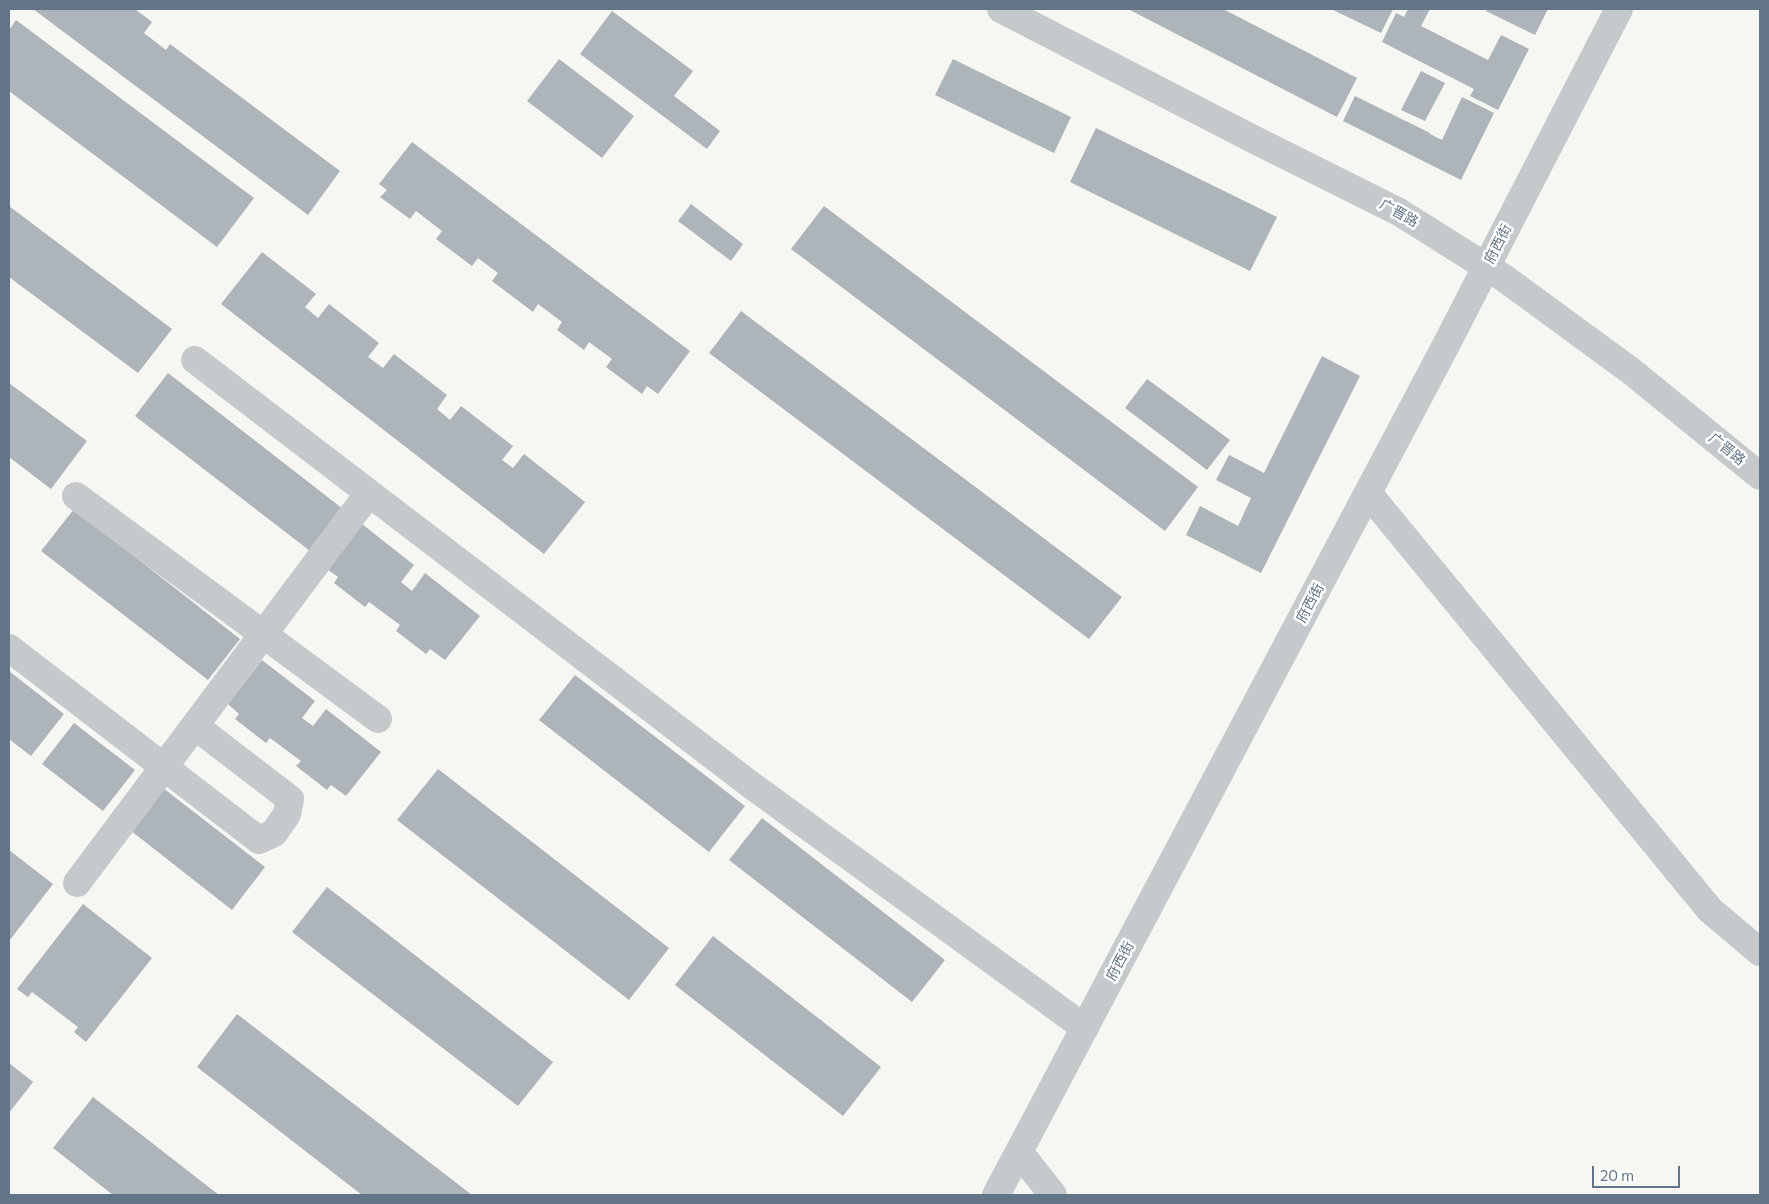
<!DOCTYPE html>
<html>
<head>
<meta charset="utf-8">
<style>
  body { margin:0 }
  #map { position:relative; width:1769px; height:1204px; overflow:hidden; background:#f6f6f2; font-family:Commissioner,sans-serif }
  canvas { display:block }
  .frame { position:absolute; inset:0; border:10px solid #627586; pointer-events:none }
  .scale { position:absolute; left:1592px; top:1166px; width:88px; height:22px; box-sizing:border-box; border:2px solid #627586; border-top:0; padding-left:6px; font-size:15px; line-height:18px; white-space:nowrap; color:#627586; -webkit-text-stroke:4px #fff; paint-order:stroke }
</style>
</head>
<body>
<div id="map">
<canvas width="1769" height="1204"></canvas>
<div class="frame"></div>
<div class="scale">20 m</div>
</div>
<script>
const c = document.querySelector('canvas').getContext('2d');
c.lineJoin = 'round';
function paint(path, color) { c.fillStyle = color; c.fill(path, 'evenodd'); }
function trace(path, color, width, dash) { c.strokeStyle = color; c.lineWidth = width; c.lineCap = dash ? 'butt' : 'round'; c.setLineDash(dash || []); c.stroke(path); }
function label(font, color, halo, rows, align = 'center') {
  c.font = font + ' Commissioner,"Noto Sans SC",sans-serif'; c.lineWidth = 5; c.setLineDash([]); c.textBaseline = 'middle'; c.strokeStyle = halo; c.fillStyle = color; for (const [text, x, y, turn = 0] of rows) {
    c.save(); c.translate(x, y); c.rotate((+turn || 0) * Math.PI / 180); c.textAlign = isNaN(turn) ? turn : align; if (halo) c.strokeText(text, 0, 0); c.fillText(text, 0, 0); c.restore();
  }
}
const building = new Path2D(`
  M33,9H135L152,22L144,33L166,50L170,44L340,171L308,215Z
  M1128,9H1223L1357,78L1337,117Z
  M1331,9H1393L1381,33Z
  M1408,9H1430L1421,26L1488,60L1501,35L1529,49L1498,110L1470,96L1474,89L1382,42L1396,13L1404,17Z
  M1487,9H1548L1535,35L1486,11Z
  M612,11L693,71L674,96L720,131L707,149L580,54Z
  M16,20L254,198L217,247L9,91V30Z
  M559,59L634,116L602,158L527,101Z
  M953,59L1071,117L1054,153L935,95Z
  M1421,71L1445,83L1425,121L1401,110Z
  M1355,96L1430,133V134L1442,140L1462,97L1494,113L1461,180L1343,121Z
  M1096,128L1277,217L1250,271L1070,182Z
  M412,142L690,351L658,394L647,386L642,394L606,367L612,359L589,342L584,350L557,330L562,322L538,304L533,312L492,281L498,273L478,258L472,266L436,239L442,231L416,211L410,219L380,197L387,190L379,184Z
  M691,204L743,244L731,261L678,221Z
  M9,206L172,329L138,373L9,277Z
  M824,206L1198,487L1165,531L791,249Z
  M262,252L316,294L305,307L318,318L329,304L379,343L368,357L383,368L394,354L447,395L437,409L450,420L461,406L513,446L502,460L513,468L524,454L585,502L544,554L221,304Z
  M741,311L1122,597L1089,639L709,353Z
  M1322,356L1360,376L1261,573L1186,535L1200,506L1238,526L1251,498L1216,480L1229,455L1264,473Z
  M168,373L343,509L310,551L135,416Z
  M1147,379L1230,440L1207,470L1125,408Z
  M9,383L87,441L51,489L9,457Z
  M74,509L240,639L208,680L41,551Z
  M362,524L414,565L401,582L412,591L425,573L480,616L445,660L430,649L426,654L396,631L400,625L369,602L365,607L334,583L338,577L327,569Z
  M262,660L315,701L302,718L313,726L326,709L381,752L346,796L331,785L327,790L296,766L301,761L270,738L266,743L235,719L239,714L228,704Z
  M9,671L64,714L31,756L9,739Z
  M575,675L745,806L709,852L539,720Z
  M74,723L135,770L103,811L42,764Z
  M438,769L669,948L629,1000L397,820Z
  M163,788L265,867L232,910L130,830Z
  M762,818L945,960L912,1002L729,860Z
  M9,850L53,884L9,941Z
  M327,887L553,1062L518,1106L292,932Z
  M83,904L152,958L86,1042L74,1032L78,1027L32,992L28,997L17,989Z
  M713,936L881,1067L843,1116L675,985Z
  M237,1014L472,1195H362L197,1067Z
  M9,1063L33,1082L9,1113Z
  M93,1097L219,1195H113L53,1148Z`);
const minor = new Path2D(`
  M1001,9L1251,138L1399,212L1504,278L1631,371L1760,476
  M195,360L751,785L1085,1028
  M1368,493L1710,910L1760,952
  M76,496L378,719
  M9,648L259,840L274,833L287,814L290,799L195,726
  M77,883L369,493
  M1019,1152L1053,1195
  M996,1195L1445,347L1619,9`);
const streetNames = [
  ["广晋路",1399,213,29],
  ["府西街",1498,244,-63],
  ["广晋路",1727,449,39],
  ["府西街",1310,603,-62],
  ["府西街",1120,961,-62]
];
paint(building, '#adb5bb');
trace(minor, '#c5c9cc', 28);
label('14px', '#627586', '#fff', streetNames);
</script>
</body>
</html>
